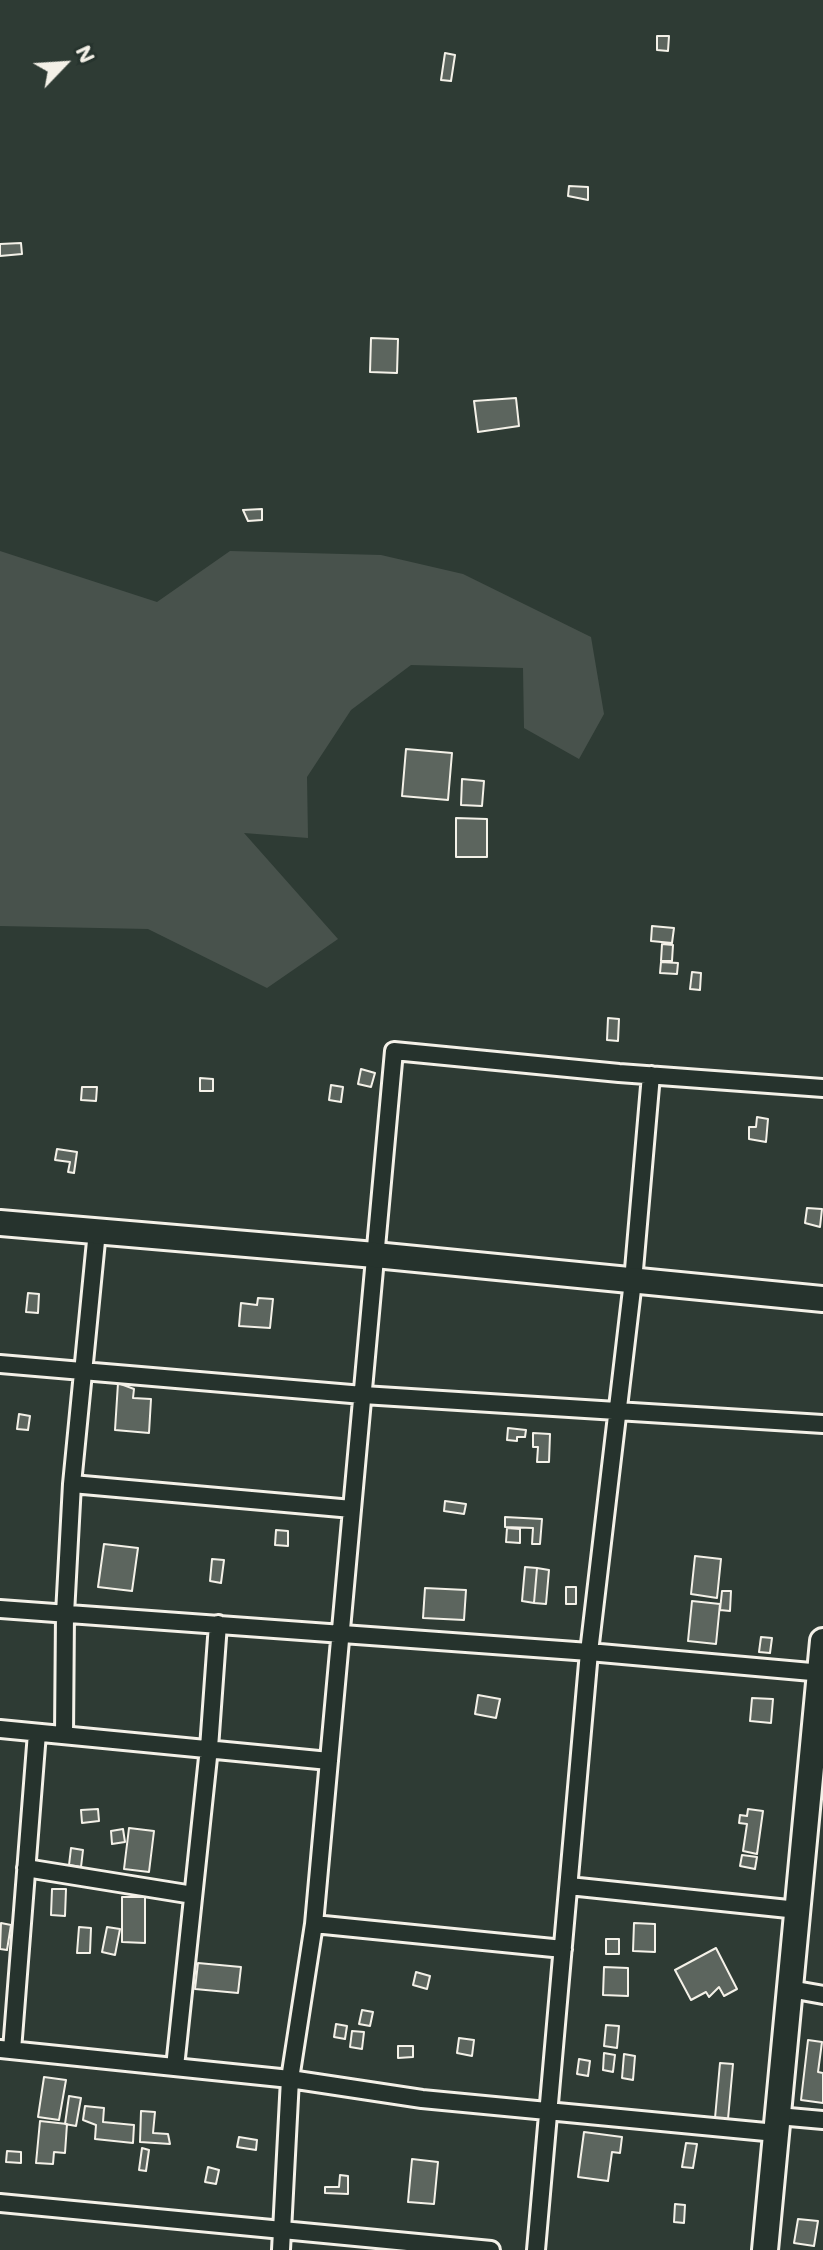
<!DOCTYPE html>
<html>
<head>
<meta charset="utf-8">
<style>
  body { margin:0 }
  #map { position:relative; width:823px; height:2250px; overflow:hidden; background:#2e3b34; font-family:Mali,sans-serif }
  canvas { display:block }
  .north { position:absolute; left:24px; top:24px; width:80px; height:80px; -webkit-text-stroke:6px #26332d; paint-order:stroke; rotate:65deg; font-size:22px; font-weight:700; line-height:32px; text-align:center; color:#f4f1e8 }
  .north::after { content:''; display:block; margin:auto; width:28px; height:36px; background:#f4f1e8; clip-path:polygon(50% 0,100% 100%,50% 72%,0 100%) }
</style>
</head>
<body>
<div id="map">
<canvas width="823" height="2250"></canvas>
<div class="north">N</div>
</div>
<script>
const c = document.querySelector('canvas').getContext('2d');
c.lineJoin = 'round';
function paint(path, color) { c.fillStyle = color; c.fill(path, 'evenodd'); }
function trace(path, color, width, dash) { c.strokeStyle = color; c.lineWidth = width; c.lineCap = dash ? 'butt' : 'round'; c.setLineDash(dash || []); c.stroke(path); }
const green = new Path2D(`
  M0,551L157,602L230,551L381,555L463,574L591,637L604,714L579,759L524,728L523,668L411,665L351,710L307,777L308,838L244,833L338,939L267,988L148,929L0,926Z`);
const building = new Path2D(`
  M657,36H669L668,51L657,50Z
  M445,53L455,55L451,81L441,80Z
  M569,186L588,187V200L568,196Z
  M21,243L22,254L0,256V244Z
  M371,338L398,339L397,373L370,372Z
  M516,398L519,426L478,432L474,401Z
  M262,509V520L248,521L243,510Z
  M406,749L452,753L448,800L402,796Z
  M462,779L484,781L482,806L461,805Z
  M456,818L487,819V857H456Z
  M652,926L674,928L672,943L651,941Z
  M662,944L673,945L672,961H661Z
  M661,962L678,963L677,974L660,973Z
  M692,972L701,973L700,990L690,989Z
  M608,1018L619,1019L618,1041L607,1040Z
  M361,1069L375,1073L371,1087L358,1084Z
  M200,1078L213,1079V1091H200Z
  M331,1085L343,1087L341,1102L329,1100Z
  M82,1087H97L96,1101L81,1100Z
  M757,1117L768,1119L766,1142L749,1139V1127H756Z
  M57,1149L77,1152L74,1173L68,1172L70,1162L55,1160Z
  M807,1208L822,1209L820,1227L805,1223Z
  M28,1293L39,1294L38,1313L26,1312Z
  M258,1298L273,1299L270,1328L239,1326L241,1303L257,1305Z
  M118,1383L134,1389L133,1398L151,1399L149,1433L115,1430Z
  M19,1414L30,1416L28,1430L17,1429Z
  M508,1428L526,1430L525,1437H517V1441L507,1440Z
  M533,1433L550,1434L549,1462H537L538,1447H533Z
  M445,1501L466,1504L464,1514L444,1511Z
  M505,1517L542,1519L540,1544H532L533,1528L505,1527Z
  M507,1528L520,1529V1543L506,1542Z
  M276,1530L288,1531V1546L275,1545Z
  M104,1544L138,1548L132,1591L98,1587Z
  M695,1556L721,1559L717,1598L691,1594Z
  M212,1559L224,1560L221,1583L210,1581Z
  M525,1567L537,1568L534,1603L522,1601Z
  M537,1568L549,1570L546,1604L534,1603Z
  M566,1587H576V1604H566Z
  M425,1588L466,1590L464,1620L423,1618Z
  M722,1591H731L730,1611L720,1610Z
  M692,1601L720,1604L716,1644L688,1641Z
  M761,1637L772,1638L770,1653L759,1652Z
  M478,1695L500,1699L496,1718L475,1714Z
  M752,1698L773,1699L771,1723L750,1721Z
  M98,1809L99,1821L82,1823L81,1810Z
  M748,1809L763,1811L757,1854L743,1851L747,1824L739,1823L740,1815L747,1816Z
  M129,1828L154,1831L149,1872L124,1869Z
  M123,1829L125,1842L112,1844L111,1831Z
  M71,1848L83,1850L81,1867L69,1865Z
  M742,1855L757,1857L755,1869L740,1866Z
  M52,1889H66L65,1916L51,1915Z
  M122,1897H145V1943L122,1942Z
  M1,1923L11,1925L7,1950L0,1949Z
  M634,1923L655,1924V1952L633,1951Z
  M79,1927L91,1928L90,1953H77Z
  M107,1927L120,1929L115,1955L102,1952Z
  M606,1939H619V1954H606Z
  M716,1948L737,1989L724,1996L719,1987L709,1997L706,1992L691,2000L675,1970Z
  M198,1963L241,1967L238,1993L195,1989Z
  M604,1967L628,1968V1996L603,1995Z
  M416,1972L430,1976L427,1989L413,1985Z
  M362,2010L373,2012L370,2026L359,2024Z
  M336,2024L347,2026L345,2039L334,2037Z
  M606,2025L619,2026L617,2048L604,2046Z
  M352,2031L364,2032L362,2049L350,2047Z
  M459,2038L474,2040L472,2056L457,2053Z
  M808,2040L822,2042L818,2072L823,2073V2103L801,2100Z
  M398,2046H413V2057L398,2058Z
  M604,2053L615,2055L613,2072L603,2070Z
  M624,2054L635,2056L633,2080L622,2078Z
  M579,2059L590,2061L588,2076L577,2074Z
  M720,2063L733,2064L728,2119L715,2118Z
  M44,2077L66,2080L59,2120L38,2117Z
  M69,2096L81,2098L76,2126L65,2124Z
  M85,2106L104,2108L103,2122L134,2125L133,2143L95,2139L96,2125L83,2120Z
  M141,2111L155,2112L153,2133L168,2134L170,2144L140,2142Z
  M40,2121L67,2124L65,2153L54,2152L53,2164L36,2163Z
  M584,2132L622,2137L620,2153L612,2152L608,2181L578,2177Z
  M239,2137L257,2140L256,2150L237,2147Z
  M686,2143L697,2144L693,2168L682,2167Z
  M142,2148L149,2150L146,2171L139,2170Z
  M7,2151L21,2152V2163L6,2162Z
  M412,2159L438,2162L434,2204L408,2202Z
  M208,2167L219,2170L216,2184L205,2182Z
  M340,2175L348,2176V2194L325,2193V2187H339Z
  M675,2204L685,2205L684,2223L674,2222Z
  M798,2219L818,2221L814,2246L794,2243Z`);
const street = new Path2D(`
  M0,1364L363,1395L823,1424
  M72,1484L352,1509
  M0,1609L589,1652L823,1673
  M0,1729L329,1761
  M64,1735L65,1614L72,1484L97,1231
  M26,1868L193,1895
  M569,1886L798,1910
  M314,1924L563,1949
  M790,1989L823,1995
  M0,2049L290,2079L422,2099L776,2133
  M12,2050L37,1733
  M175,2067L209,1748L218,1624
  M778,2116L823,2120
  M0,2203L491,2250
  M281,2250L290,2079L314,1924L394,1051L619,1073L823,1088
  M536,2250L589,1652L633,1281L651,1075`);
const secondary = new Path2D(`
  M0,1223L375,1255L823,1299
  M765,2250L823,1641`);
paint(green, '#48524c');
paint(building, '#5c655e');
trace(building, '#f4f1e8', 2);
trace(street, '#f4f1e8', 22);
trace(secondary, '#f4f1e8', 30);
trace(street, '#26332d', 16);
trace(secondary, '#26332d', 24);
</script>
</body>
</html>
